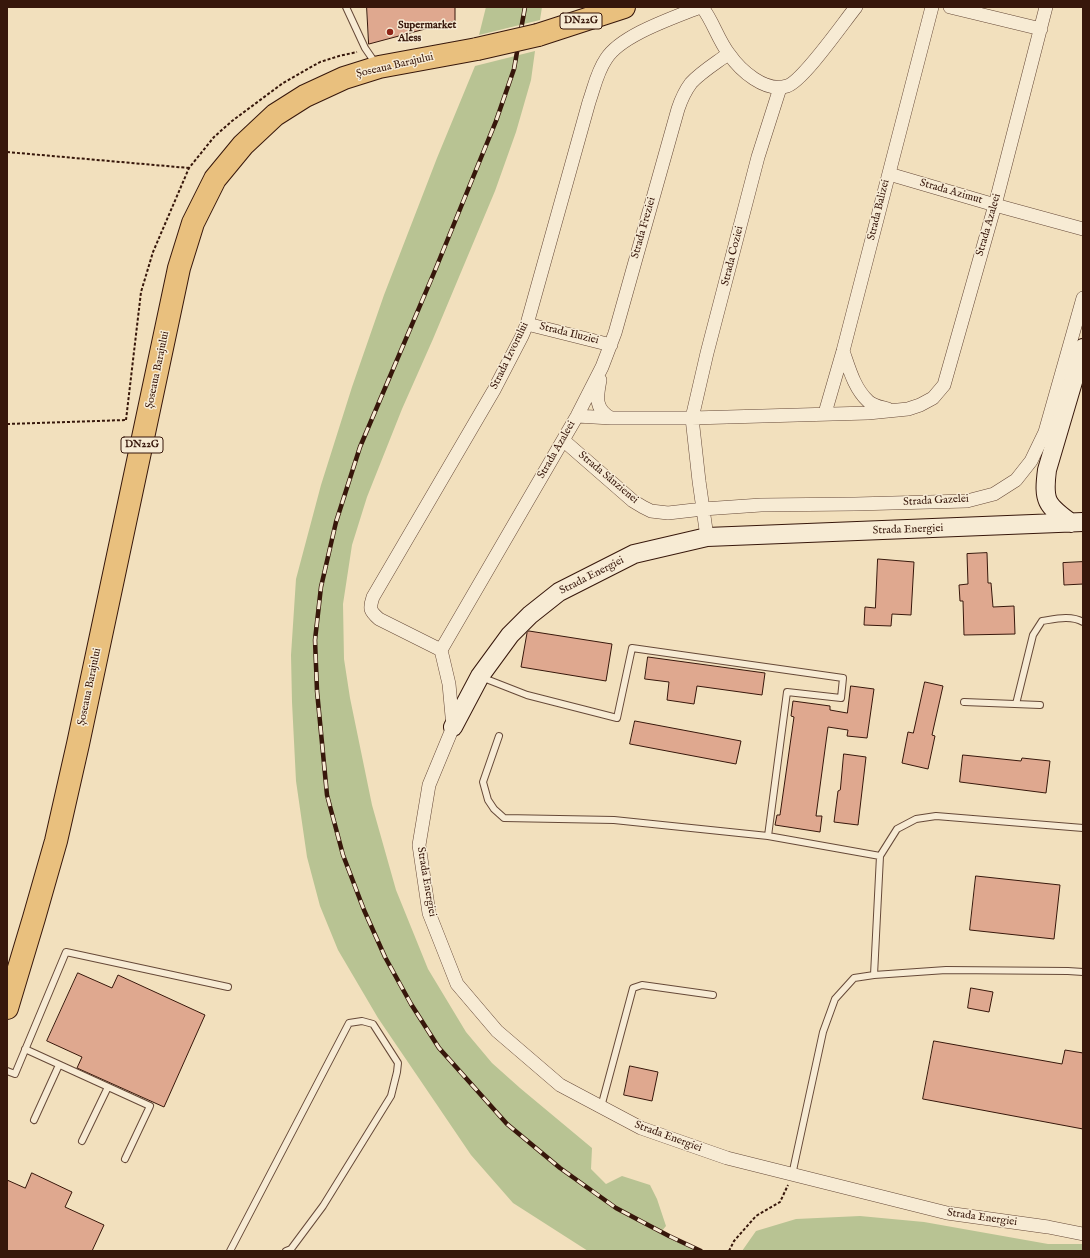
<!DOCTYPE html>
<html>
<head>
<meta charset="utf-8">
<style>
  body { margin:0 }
  #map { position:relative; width:1090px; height:1258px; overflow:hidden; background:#f2e0bd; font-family:"IM FELL English",serif }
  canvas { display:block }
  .frame { position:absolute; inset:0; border:8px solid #37170b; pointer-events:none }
</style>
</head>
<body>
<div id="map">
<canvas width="1090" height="1258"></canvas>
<div class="frame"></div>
</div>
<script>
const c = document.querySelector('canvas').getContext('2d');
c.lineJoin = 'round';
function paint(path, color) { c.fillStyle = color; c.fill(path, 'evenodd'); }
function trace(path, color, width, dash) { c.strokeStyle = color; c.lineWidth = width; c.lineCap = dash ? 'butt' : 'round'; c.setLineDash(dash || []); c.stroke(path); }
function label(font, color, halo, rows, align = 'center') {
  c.font = font + ' "IM FELL English",serif'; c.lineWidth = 3; c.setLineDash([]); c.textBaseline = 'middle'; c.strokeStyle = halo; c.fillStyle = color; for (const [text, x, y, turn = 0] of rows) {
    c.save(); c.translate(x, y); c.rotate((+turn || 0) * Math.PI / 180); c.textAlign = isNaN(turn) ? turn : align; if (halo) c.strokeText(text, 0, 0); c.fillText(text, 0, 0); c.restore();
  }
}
const green = new Path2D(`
  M486,7H542L540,20L479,35Z
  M535,51L531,80L516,132L495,191L433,339L402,409L367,497L352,545L343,604L344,659L350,698L372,805L396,890L428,969L466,1032L492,1063L520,1088L592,1148L591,1169L606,1184L622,1176L650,1185L657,1199L666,1226L661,1232L701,1251H588L513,1203L471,1155L378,1018L338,950L320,906L307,857L296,781L292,702L291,655L296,579L321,485L352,387L384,295L437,158L475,66Z
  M860,1216L924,1222L1048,1244H1083V1251H742L756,1231L796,1219Z`);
const building = new Path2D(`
  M367,7H455V21L369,44Z
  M987,553L988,583H991L993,607L1014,606L1015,634L964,635L963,601H960L959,585L968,584L967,554Z
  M878,559L914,562L911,615L892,614L891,626L864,625L865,607L875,608Z
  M1083,562V584L1064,585L1063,563Z
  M529,631L612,644L606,681L521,667L527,633Z
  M648,657L765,673L762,695L697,686L694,704L667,700L669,682L645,679Z
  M925,682L943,686L932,735L935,736L928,769L902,763L908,732L913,733Z
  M851,686L874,689L867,738L847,736L848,730L828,727L816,816H822L820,832L775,825L777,815H780L794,717L791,716L793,701L830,706V710L847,713Z
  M635,721L741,741L736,764L630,744Z
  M844,754L866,757L858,825L834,822L838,791L840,790Z
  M963,755L1021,761L1022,758L1050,761L1046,793L960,782Z
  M976,876L1060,885L1054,939L970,930Z
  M78,973L112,988L118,975L205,1015L164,1107L77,1068L82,1057L47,1041Z
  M971,988L993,992L989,1012L968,1008Z
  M934,1041L1062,1064L1065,1050L1083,1053V1129L923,1099Z
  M630,1066L658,1072L652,1101L624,1095Z
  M32,1173L72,1192L65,1207L104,1225L92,1251H7V1180L25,1188Z`);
const path = new Path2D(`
  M7,152L189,168
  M126,420L141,292L153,252L189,168L214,137L232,121L283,83L320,62L339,56L357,52
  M7,424L126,420
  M729,1251L734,1241L756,1216L780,1202L788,1185`);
const lane = new Path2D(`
  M346,7L365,48L376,64
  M481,677L527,695L617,718L632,648L843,678L841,698L787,692L768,836L880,856L897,829L916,819L936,816L1083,828
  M964,702L1040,705
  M1016,704L1033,635L1042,621C1055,619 1071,615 1083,622
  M499,736L483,782L488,800L494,809L504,818L614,820L768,836
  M874,975L880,856
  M25,1049L150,1106L125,1159
  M7,1071L15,1074L66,952L228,987
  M601,1107L633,988L642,985L713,995
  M34,1120L59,1065
  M82,1141L108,1087
  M792,1175L823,1032L835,999L854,978L874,975L946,970L1068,971L1083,972
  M230,1251L349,1023L362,1021L373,1024L398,1063L397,1072L391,1096L323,1206L291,1249L286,1251`);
const street = new Path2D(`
  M702,7C713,21 718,40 729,54C740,70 765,93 787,86C803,81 843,23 856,7
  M950,7L1041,29
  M728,54C716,63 701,72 691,83C685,91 681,100 678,109L615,333L602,367L577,416L441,650L449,684L453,727L429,785L419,845L429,913L457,984L497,1031L560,1085L641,1128L727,1158L947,1213L1048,1227L1083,1234
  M889,174L995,205L1083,229
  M527,324L611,345
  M843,351C849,368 854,388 868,401C873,406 881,407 888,409
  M600,380C597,396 594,409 611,418
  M825,413L843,351L932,7
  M577,416L611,418H692L868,413L908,409L920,405L933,398L944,385L995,205L1046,7
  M563,440L633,501L643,507L651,511L668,513L703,509L761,505L855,504L967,501L994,494L1016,480L1031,461L1045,432L1083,298
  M707,537L699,481L692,418L707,353L758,157L780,88
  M441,650L379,619C370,611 369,609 373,597L494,390L522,336L527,324L589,102C594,88 597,72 606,59C621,35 673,18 700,7`);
const secondary = new Path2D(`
  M1071,523C1046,505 1043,501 1047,470L1083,348
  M453,727L480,676L510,635L530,615L559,592L634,554L707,537L1083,522`);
const highway = new Path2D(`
  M538,35L624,7
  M7,1008L34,918L56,841L78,744L179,268L193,223L215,179L243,145L275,115L305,96L344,78L379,67L477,49`);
const rail = new Path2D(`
  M525,7L514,69L496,121L436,268L360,447L336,522L321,587L315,640L317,691L327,795L343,855L364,910L385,957L411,1004L439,1048L507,1124L560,1168L616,1208L669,1236L701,1251`);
const highwayBridge = new Path2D(`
  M477,49L538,35`);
const markers = [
  [390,32,4,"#8f2418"]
];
const shields = [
  [581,21,42],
  [142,445,42]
];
const shieldNames = [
  ["DN22G",581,21],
  ["DN22G",142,445]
];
const poiNames = [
  ["Supermarket",398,26],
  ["Aless",398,39]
];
const streetNames = [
  ["Șoseaua Barajului",395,66,-13],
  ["Strada Azimut",951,192,16],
  ["Strada Balizei",879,210,-76],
  ["Strada Azaleei",989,225,-74],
  ["Strada Freziei",644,228,-74],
  ["Strada Coziei",733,256,-76],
  ["Strada Iluziei",569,334,14],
  ["Strada Izvorului",510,356,-64],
  ["Șoseaua Barajului",158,370,-78],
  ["Strada Azaleei",557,450,-60],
  ["Strada Sânzienei",608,478,40],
  ["Strada Gazelei",936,501,-3],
  ["Strada Energiei",908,530,-2],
  ["Strada Energiei",592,576,-27],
  ["Șoseaua Barajului",90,687,-78],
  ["Strada Energiei",426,882,80],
  ["Strada Energiei",668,1137,20],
  ["Strada Energiei",982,1218,8]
];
paint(green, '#b8c393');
paint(building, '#dfa88f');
trace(building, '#37170b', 1);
trace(lane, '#664938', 8);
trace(street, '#664938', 14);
trace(secondary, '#37170b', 20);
trace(highway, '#37170b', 24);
trace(path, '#37170b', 2, [3, 2]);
trace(lane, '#f7ebd4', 6);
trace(street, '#f7ebd4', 13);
trace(secondary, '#f7ebd4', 18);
trace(highway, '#e9c07e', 22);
trace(rail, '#37170b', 4.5);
trace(rail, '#f7ebd4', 3, [9]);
trace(highwayBridge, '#37170b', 24, []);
trace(highwayBridge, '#e9c07e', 22);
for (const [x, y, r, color] of markers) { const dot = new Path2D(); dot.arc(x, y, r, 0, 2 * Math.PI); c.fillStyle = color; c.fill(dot); trace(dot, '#f7ebd4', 1.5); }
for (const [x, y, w] of shields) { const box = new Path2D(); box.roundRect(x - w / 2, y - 8, w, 16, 3); c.fillStyle = '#f7ebd4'; c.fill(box); trace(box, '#37170b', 1); }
label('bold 10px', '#37170b', null, shieldNames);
label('bold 11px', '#37170b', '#f7ebd4', poiNames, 'left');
label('11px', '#37170b', '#f7ebd4', streetNames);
</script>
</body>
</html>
